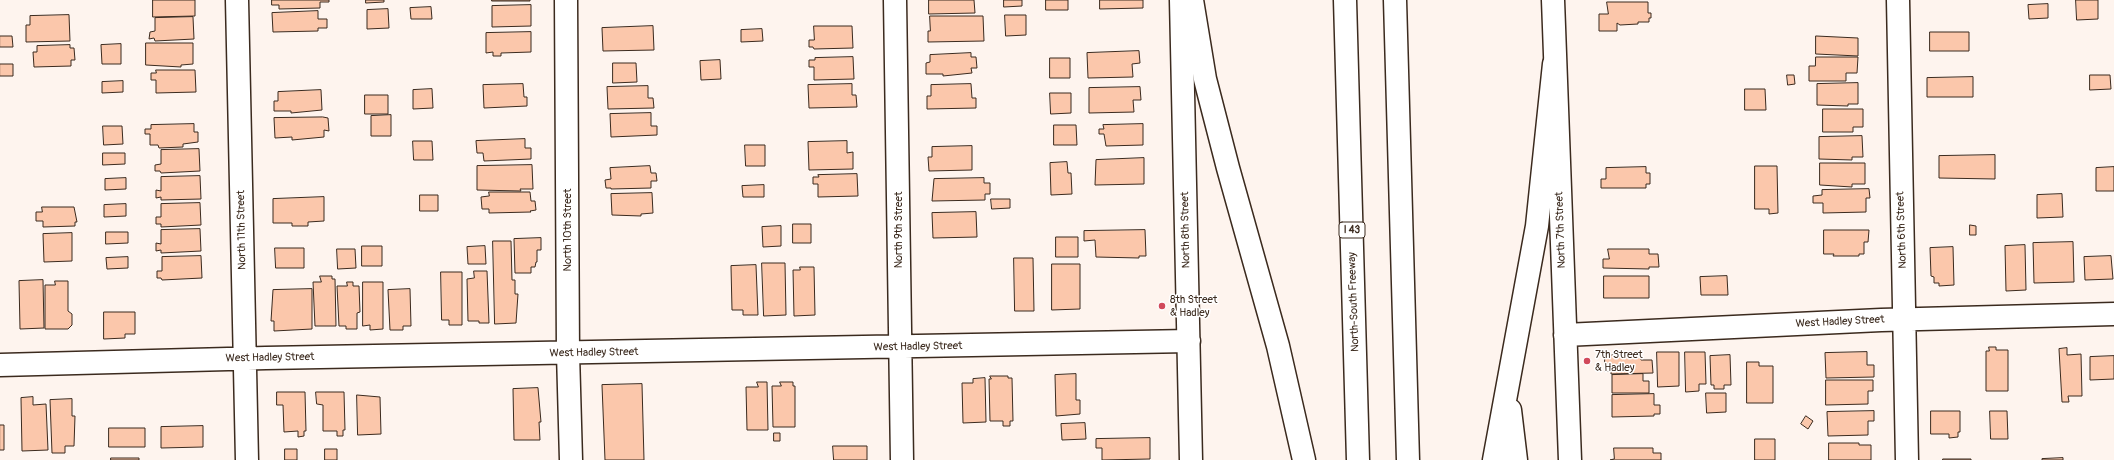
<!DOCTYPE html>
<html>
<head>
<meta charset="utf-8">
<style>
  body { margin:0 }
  canvas { display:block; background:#fef4ee }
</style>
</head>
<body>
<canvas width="2114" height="460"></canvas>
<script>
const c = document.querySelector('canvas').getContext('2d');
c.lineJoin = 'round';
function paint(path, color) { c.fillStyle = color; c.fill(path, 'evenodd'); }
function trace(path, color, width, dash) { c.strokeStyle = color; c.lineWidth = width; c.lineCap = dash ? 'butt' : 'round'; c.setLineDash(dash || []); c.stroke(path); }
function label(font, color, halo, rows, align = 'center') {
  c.font = font + ' Pangolin,sans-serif'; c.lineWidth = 3; c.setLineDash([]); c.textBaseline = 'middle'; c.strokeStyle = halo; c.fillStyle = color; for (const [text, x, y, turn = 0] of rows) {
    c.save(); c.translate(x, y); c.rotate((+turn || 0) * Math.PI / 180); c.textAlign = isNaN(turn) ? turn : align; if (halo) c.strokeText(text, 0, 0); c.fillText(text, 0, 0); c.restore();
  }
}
const building = new Path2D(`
  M153,0H195V16L153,17Z
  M272,0H329V2H320V8L279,9V5H272Z
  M366,0H384V2L366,3Z
  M492,0H530V1H492Z
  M929,0H974L975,13L929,14Z
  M1004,0H1022V6L1004,7Z
  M1046,0H1068V10H1046Z
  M1100,0H1143V8L1100,9Z
  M2076,0H2098V19L2077,20Z
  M1607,2H1648V13H1651V18H1649V22H1638V24L1620,25L1617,23V31H1599V14H1608Z
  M2048,4V18L2029,19L2028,5Z
  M531,5V26L492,27V6Z
  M431,7L432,19H411L410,8Z
  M388,9L389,28L367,29V10Z
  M318,11V19H327V28H318V31L273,32L272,13Z
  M69,15L70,41L26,42V25H30V16Z
  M1005,15H1026V35L1006,36Z
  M930,16H983L984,41L928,42V31H930Z
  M193,17L194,39L155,41L154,38L149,39L150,32L155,31V18Z
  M653,26L654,50L603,51L602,28Z
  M814,26H852L853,48L814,49L813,47H809V40H814Z
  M762,29L763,41L741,42V30Z
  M531,32V52L501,53V56H493V52L486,53V33Z
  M1930,32H1969V51H1930Z
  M0,36H12L13,47H0Z
  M1816,36L1858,38V56L1816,54Z
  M146,43H193V64L181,65V67L146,65Z
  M121,44V64H102L101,45Z
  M70,45V48H74L75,60H71V66L34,67L33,52H37V46Z
  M1139,51L1140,63L1132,64L1133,77L1088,78L1087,53Z
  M971,53V57H976L977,68H971L972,73L943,76V74H926V63L930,62V55Z
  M853,57L854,79L814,80V67H809V60H815V58Z
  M1816,57H1858L1857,73H1846V81H1809V66H1815Z
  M1050,58H1070V78H1050Z
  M720,60L721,79L701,80L700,61Z
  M613,63H636L637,82L613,83Z
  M0,64H13V76H0Z
  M156,70H195L196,92L156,93V80H151V73H156Z
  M1787,75H1794L1795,84L1788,85Z
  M2090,75H2110L2111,89L2090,90Z
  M1973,77V97H1927V78Z
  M123,81V92L102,93V82Z
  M1858,83V104H1848V106L1817,105V84Z
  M523,84L524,97H527V106L484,108L483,85Z
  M852,84V95H856L857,107L809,108L808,85Z
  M971,84L972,98H976V108L927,109V96H931V85Z
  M648,86V98H653L654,108L608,109L607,87Z
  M1140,87L1141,100H1133L1134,112L1089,113V88Z
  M432,89L433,108L413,109V90Z
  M1745,89H1765L1766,110H1745Z
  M321,90L322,110L291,113V111H274V101H278V92Z
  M1050,93H1071V113L1051,114Z
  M365,95H388V114H365Z
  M1823,109H1863V127H1853V132H1823Z
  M651,113V126H657V135L611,137L610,114Z
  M391,115V136H371V116Z
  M323,117L328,118L329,131L324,130V137L292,140V137L275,138L274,118Z
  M194,124V132H198V142L183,144V147L159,148L158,145H150V134H145V129H151V125Z
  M1143,124V145L1106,146L1104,134H1099V129H1104L1103,125Z
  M1054,125H1076L1077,145H1054Z
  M103,126H122L123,144L104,145Z
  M1862,136L1863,157H1852V160L1819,159V137Z
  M525,139V148H531V159L484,161L483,153H477L476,141Z
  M413,141H432L433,160H414Z
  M847,141V153L853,152V169L809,170L808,142Z
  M745,145H765V166H746Z
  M972,146V170L929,171L928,157H932V147Z
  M199,149L200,171L161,173L160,171H155V165L161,164V150Z
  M103,153H125V164L103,165Z
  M1995,155V179L1939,178V156Z
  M1144,158V184L1095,185L1096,160Z
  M1067,162L1068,173H1071L1072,194L1051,195L1050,163Z
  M1820,163H1865V184H1852V187L1820,185Z
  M532,165L533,189H520L521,191L477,190V166Z
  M650,166L651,173H656L657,181H651V188L611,189V188H606L605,180L611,179L610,168Z
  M1755,166H1777L1778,213L1769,214V209H1755Z
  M1646,167V173H1650V184H1646V188H1601V179H1606V168Z
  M2114,167V191H2096V168Z
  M857,174L858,196L818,197V184H813V177H819L818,175Z
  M200,176L201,199L161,200V197L156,198V190L161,191V177Z
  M126,178V189L105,190V179Z
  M984,178V183H990V194H985V200L932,201L934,179Z
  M764,185V197H743L742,186Z
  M1869,189L1870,198H1866V212L1823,213V203H1813V196L1822,195V190Z
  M489,192H530L531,201H535L536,210L530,211L531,212L489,213V209H482L481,197L489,196Z
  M652,193L653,213L641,214V216L612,215L611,194Z
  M2062,194L2063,217L2037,218V195Z
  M420,195H438V211H420Z
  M324,197V221L308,222V226H292V223H273V199Z
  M991,199H1010V208L992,209Z
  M200,203L201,225L161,227V224H156V217H161V204Z
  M126,204V216L104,217V205Z
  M42,207H74L77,222H75V226L43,227V221H36V212H42Z
  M976,212L977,237L933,238L932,213Z
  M793,224H811V243H793Z
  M1970,225L1976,226V235H1970Z
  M781,226V246L763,247L762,227Z
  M200,229L201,251L161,253V250L156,251V243L161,244V230Z
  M1145,230L1146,256H1139V258L1096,257L1095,240L1084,241V231Z
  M1824,230H1869L1868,242H1864V254H1859V256H1833L1834,254H1824Z
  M106,232H128V243L106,244Z
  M72,233V261L44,262L43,234Z
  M1056,237H1078V257H1056Z
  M541,238V250H537V262H536L535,267H531V273H515L514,239Z
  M493,241H511L512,280H515V294H518L516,323L495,324Z
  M2073,242L2074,282L2034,283L2033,243Z
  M2025,245L2026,290L2006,291L2005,246Z
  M362,246H382V266H362Z
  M485,246L486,264H468L467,247Z
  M1953,247L1954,285L1939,286V283H1934V277L1931,276L1930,248Z
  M275,248H304V268H276Z
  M337,249H355L356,268L338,269Z
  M1608,249H1649V254H1658L1659,267H1649V269L1603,268V259H1609Z
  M201,256L202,278L162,280L161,278H157V271H162V257Z
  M2111,256L2113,279L2085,280L2084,257Z
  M128,257V268L107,269L106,258Z
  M1014,258H1033L1034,311H1015Z
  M762,263H785L786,315L764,316Z
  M1052,264H1080V309L1052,310Z
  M756,265L758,315H743V310H732L731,266Z
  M800,267H814L815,315L794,316L793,270H800Z
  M474,271H487L489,323H479V321H468L467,279L474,278Z
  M441,272H462V325H449V320H442Z
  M320,276H332V279H335L336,326H315L313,282H321Z
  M1604,276H1649V298H1604Z
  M1727,276L1728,295H1701L1700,277Z
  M43,280L44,328L20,329L19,281Z
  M55,281H68V311L72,314V325L68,329H45V285H55Z
  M347,282H353V286H359L360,312L357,313V329H346V326H339L337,286H347Z
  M363,282H383V329L370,330V325L363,326Z
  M312,289V329L274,331V321H271L273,290Z
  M410,289L411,326H403V330H390L388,290Z
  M104,312H135V334H125V338L104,339Z
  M1989,347H1996V350H2008V391H1986V351H1989Z
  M2067,348V355L2081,354L2082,396H2068L2069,402H2062L2059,349Z
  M1657,352H1679V386L1658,387Z
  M1685,352H1705L1706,384H1699V391L1686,392Z
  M1867,352V365H1874V377L1826,378L1825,353Z
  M1605,355H1641V360H1652L1653,373L1611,374V371H1605Z
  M1730,355L1731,385H1724V389H1714V385H1711L1710,356Z
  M2114,356V379L2090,380V357Z
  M1747,362H1759V366H1773V403H1747Z
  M1076,374V400H1080V414L1056,416L1055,375Z
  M1643,374V381H1649V393H1612V375Z
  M990,376H1008V378H1012L1013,421H1010V426H1003V421H990L989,379H991Z
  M985,378L986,422L963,423L962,383H973V379Z
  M1826,380H1873V391H1868V404L1826,405Z
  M757,382H767L768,430H747L746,387H758Z
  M780,382H793V386H795V427H773L772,386H781Z
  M642,384L644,460H605L602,385Z
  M538,388L541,422H539L540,440H514L513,389Z
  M277,392H305L306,431H304V436L298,437V431L284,432L283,405H277Z
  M316,392H344L345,430H343V436H337V431H323V405L317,404Z
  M1706,393H1726V412L1707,413Z
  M1654,394V405H1660V414H1654V416L1612,417V395Z
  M357,395L380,397L381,434L358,435Z
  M33,397V405L46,404L48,450L22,451L21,398Z
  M72,399V416H75L74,446H65V453H52L50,400Z
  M1874,411V421H1868V435L1828,436L1827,412Z
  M1931,411H1960V432H1958V437L1949,438V434H1931Z
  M1990,411H2007L2008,439H1991Z
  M1806,416L1813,421L1808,429L1801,424Z
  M1085,423L1086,439L1062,440L1061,424Z
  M0,425H4V450H0Z
  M203,426V447L161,448V427Z
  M109,428H145V447H109Z
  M774,433H780V441H774Z
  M1150,438V459L1102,460V448H1096V439Z
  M1755,439H1775V460H1755Z
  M1829,443H1859V445H1871V460H1829Z
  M833,446H867V460H834Z
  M1614,448H1653V453H1661V460H1610L1614,459Z
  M285,449H297V460H285Z
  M325,449H337V460H325Z
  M111,458H139V460H111Z
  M2063,458V460H2042V459Z
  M1943,459H1971V460H1943Z`);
const minor = new Path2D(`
  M237,0L247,460
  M566,0L568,353L571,460
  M895,0L902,460
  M1181,0L1191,460
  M1553,0L1570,460
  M1898,0L1907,460
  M1565,335L1881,320L2114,314
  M0,365L266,358L1189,341`);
const highway = new Path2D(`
  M1192,0L1205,79L1228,168L1278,346L1304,460
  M1345,0L1358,460
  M1395,0L1408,460
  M1510,410L1516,460
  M1494,460L1537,226L1554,64`);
const markers = [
  [1162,306,4,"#d1495b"],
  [1587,361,4,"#d1495b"]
];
const shields = [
  [1352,230,26]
];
const shieldNames = [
  ["I 43",1352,230]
];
const streetNames = [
  ["North 11th Street",242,230,-91],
  ["North 10th Street",568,230,-90],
  ["North 9th Street",899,230,-90],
  ["North 8th Street",1186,230,-91],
  ["North 7th Street",1561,230,-92],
  ["North 6th Street",1902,230,-92],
  ["North-South Freeway",1354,302,-92],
  ["West Hadley Street",1840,322,-3],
  ["West Hadley Street",918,347,-1],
  ["West Hadley Street",594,353,-1],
  ["West Hadley Street",270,358,-1]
];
const poiNames = [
  ["8th Street",1170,300],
  ["& Hadley",1170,313],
  ["7th Street",1595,355],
  ["& Hadley",1595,368]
];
paint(building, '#fbc7ab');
trace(building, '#3b2a1e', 1);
trace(minor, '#3b2a1e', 25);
trace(highway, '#3b2a1e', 25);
trace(minor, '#fff', 22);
trace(highway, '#fff', 22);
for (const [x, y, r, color] of markers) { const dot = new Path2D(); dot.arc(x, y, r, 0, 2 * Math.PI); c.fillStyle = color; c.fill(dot); trace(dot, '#fff', 1.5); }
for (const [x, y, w] of shields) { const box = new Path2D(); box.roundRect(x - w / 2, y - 8, w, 16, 3); c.fillStyle = '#fff'; c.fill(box); trace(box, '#3b2a1e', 1); }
label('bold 10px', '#3b2a1e', null, shieldNames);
label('11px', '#3b2a1e', '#fff', streetNames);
label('11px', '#3b2a1e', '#fff', poiNames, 'left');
</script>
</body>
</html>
